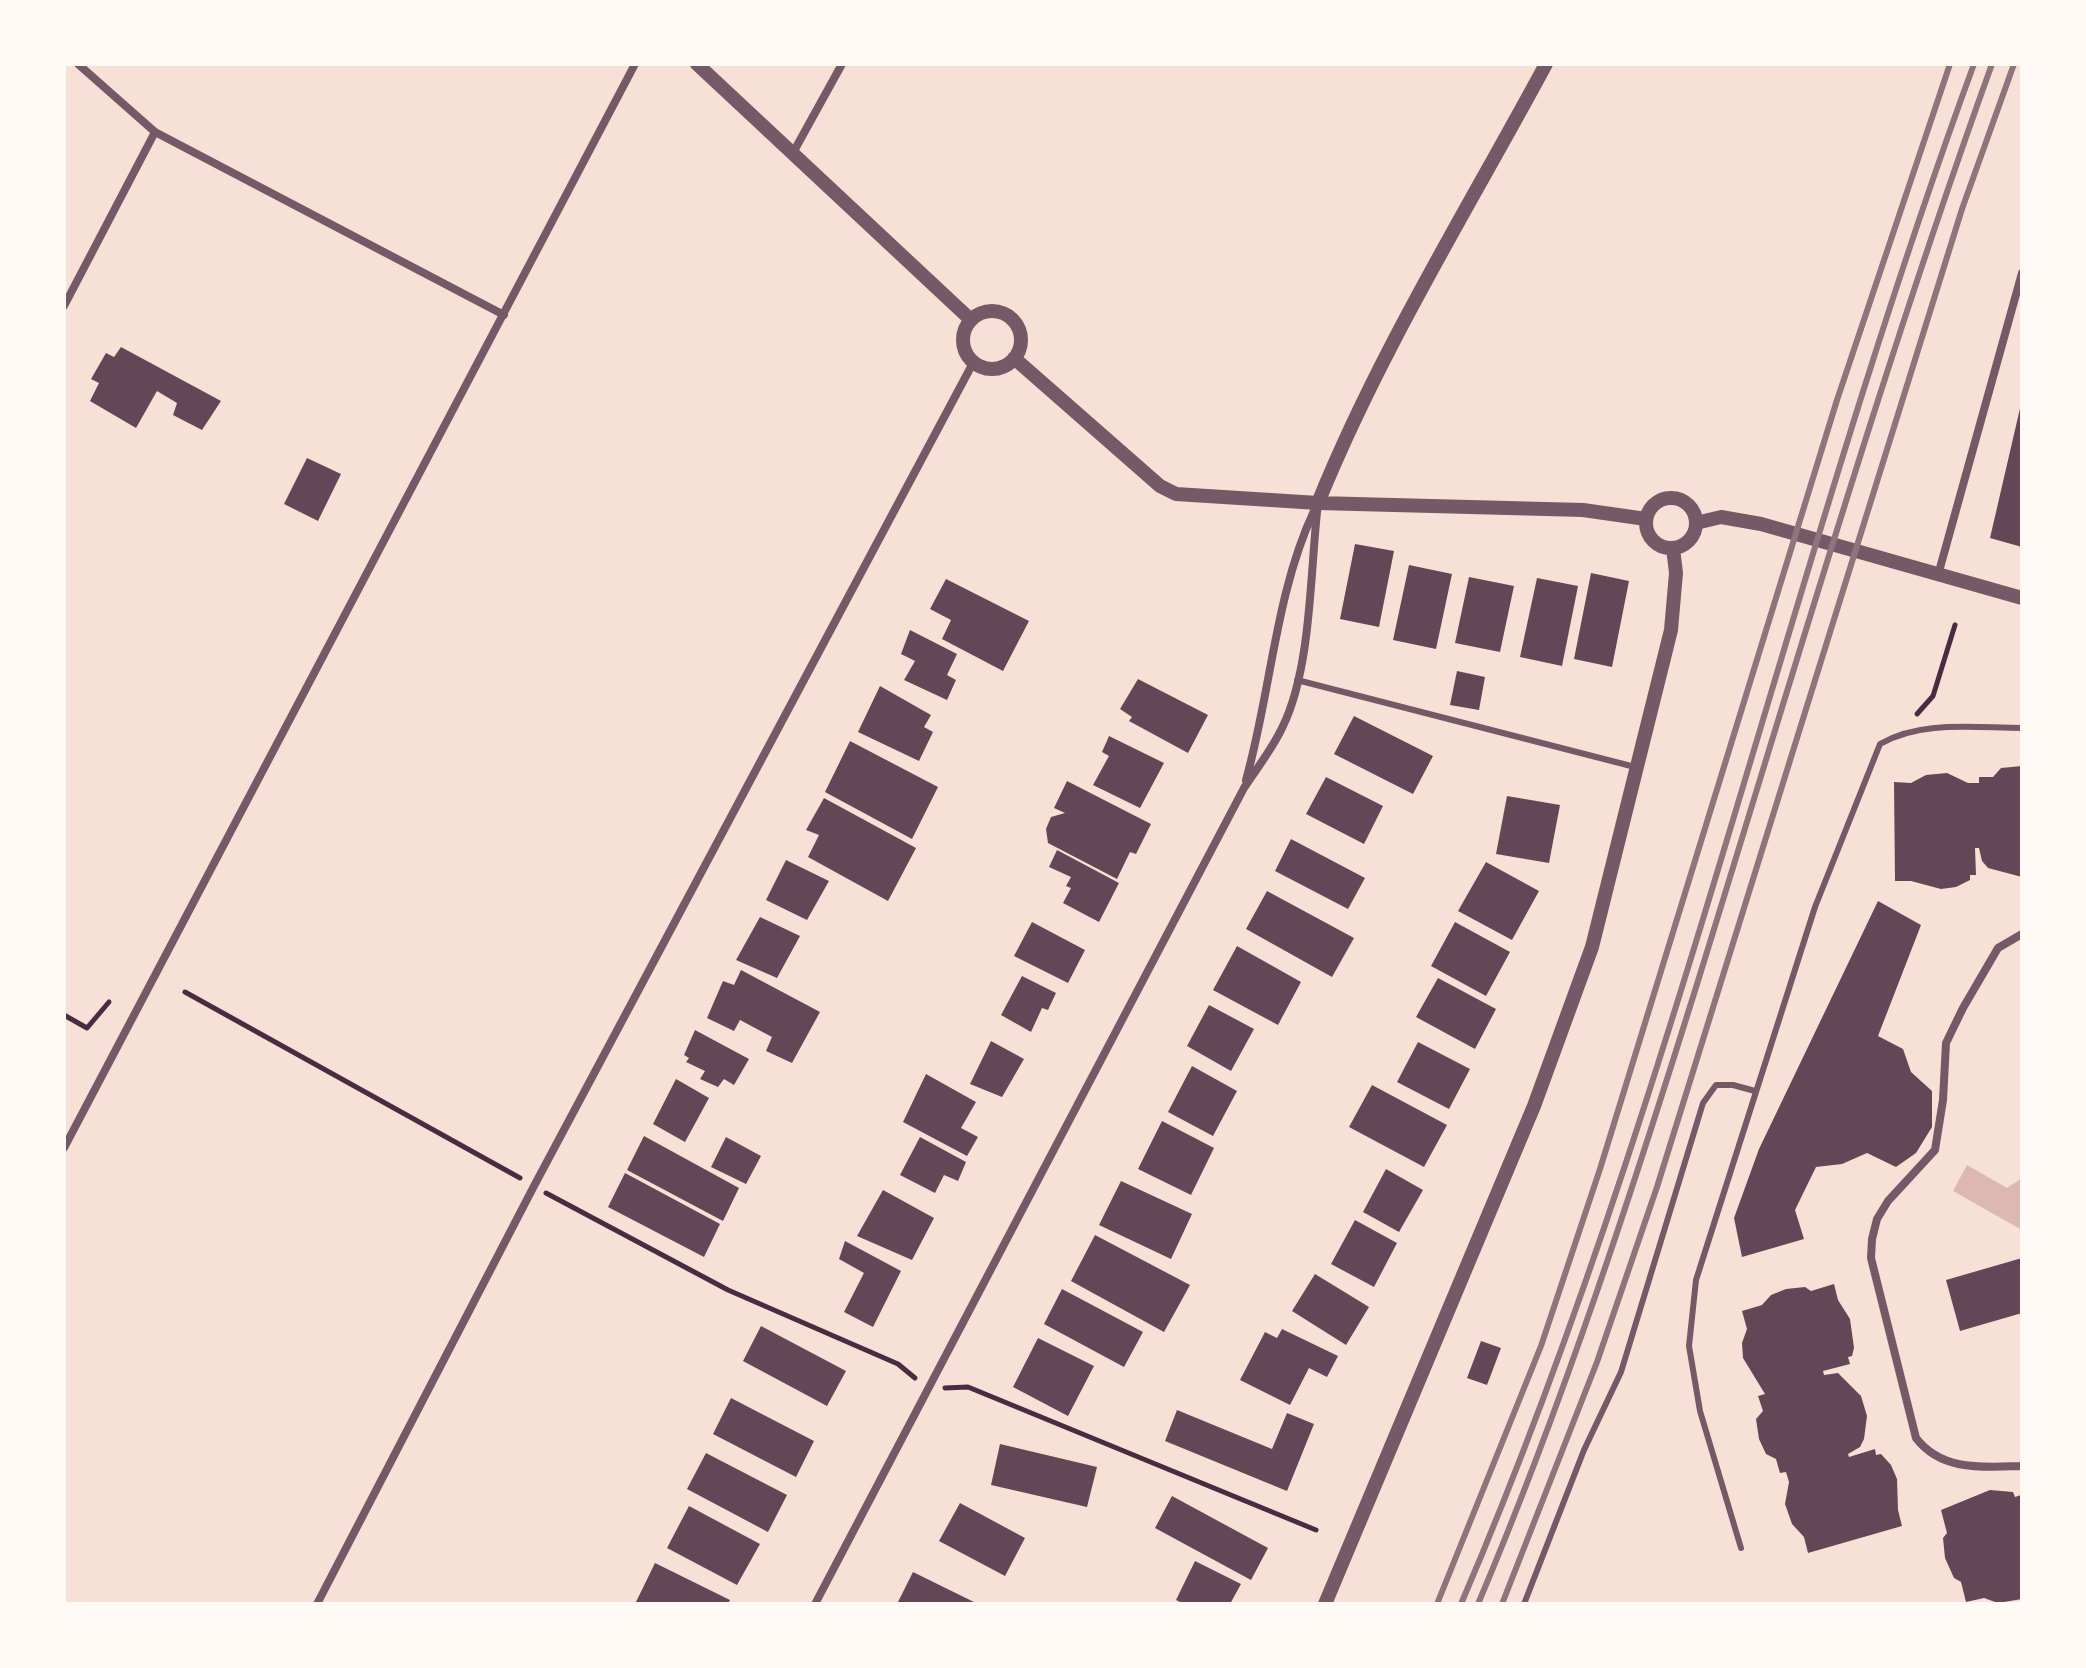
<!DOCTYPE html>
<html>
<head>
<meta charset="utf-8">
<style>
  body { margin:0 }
  #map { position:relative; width:2086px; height:1668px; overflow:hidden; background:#f7e1d7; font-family:Rubik,sans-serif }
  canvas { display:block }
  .frame { position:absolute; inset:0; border:66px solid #fffaf5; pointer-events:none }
</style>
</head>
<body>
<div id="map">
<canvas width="2086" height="1668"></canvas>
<div class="frame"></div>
</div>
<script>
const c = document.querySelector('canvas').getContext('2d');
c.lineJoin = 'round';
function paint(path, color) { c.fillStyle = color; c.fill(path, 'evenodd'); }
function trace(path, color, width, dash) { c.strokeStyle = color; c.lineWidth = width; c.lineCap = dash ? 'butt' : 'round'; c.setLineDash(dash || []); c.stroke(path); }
const water = new Path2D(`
  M1967,1165L2007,1188L2022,1178V1230L1953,1191Z`);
const building = new Path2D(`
  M121,347L221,401L202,430L173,415L177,403L157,391L136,428L90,401L99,383L91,379L106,353L114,357Z
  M2021,404H2022V547L1990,538Z
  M307,458L341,474L318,521L284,504Z
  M1355,544L1394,551L1379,627L1340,619Z
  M1409,565L1452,574L1436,649L1393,640Z
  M1591,573L1629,581L1612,667L1574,659Z
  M1469,577L1514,586L1500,652L1455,643Z
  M1537,578L1578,586L1562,666L1520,657Z
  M946,579L1029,621L1003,671L942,639L951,620L930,609Z
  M910,630L957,654L947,675L956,680L947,700L904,680L915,661L901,654Z
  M1457,671L1485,677L1479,710L1450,705Z
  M1138,679L1208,715L1188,753L1129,721L1132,717L1120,709Z
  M880,686L931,715L924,727L933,732L919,761L858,732Z
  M1354,716L1433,756L1413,794L1334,754Z
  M1109,736L1164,763L1140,808L1093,785L1109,756L1102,752Z
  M850,741L938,787L912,839L825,792Z
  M2022,766V877L1988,868L1982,861L1979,848H1975L1976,875H1970V880L1956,887L1941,889L1911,881H1895L1894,782L1911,783L1926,775L1947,773L1968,783H1979V777H1993L2001,768Z
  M1326,777L1383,806L1364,844L1306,814Z
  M1067,781L1151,824L1136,854L1130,852L1117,879L1048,843L1046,829L1051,817L1065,813L1054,808Z
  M1507,796L1560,805L1549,863L1496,854Z
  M824,798L916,848L888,901L808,857L819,835L806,830Z
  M1291,839L1365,878L1348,909L1275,871Z
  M1057,850L1119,883L1099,922L1063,903L1071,888L1066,886L1071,877L1049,867Z
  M786,860L829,881L807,920L766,900Z
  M1486,862L1539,891L1512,940L1458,911Z
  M1267,891L1354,938L1332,977L1246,929Z
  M1878,901L1921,925L1878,1036L1903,1049L1911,1072L1932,1091V1127L1916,1153L1896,1167L1867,1153L1842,1164L1816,1167L1795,1210L1804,1239L1742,1257L1734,1218L1759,1149Z
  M760,917L800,936L777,978L736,960Z
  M1032,922L1085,950L1068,983L1014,956Z
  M1455,922L1510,952L1486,996L1431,966Z
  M1237,946L1301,982L1278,1025L1213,990Z
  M741,970L820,1012L792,1063L766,1051L772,1037L740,1020L734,1031L707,1018L723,981L734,985Z
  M1022,976L1056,993L1048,1010L1042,1008L1031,1032L1001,1015Z
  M1438,978L1496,1009L1475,1049L1416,1017Z
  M1209,1005L1254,1029L1231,1071L1187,1046Z
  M695,1030L749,1059L734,1085L724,1079L718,1087L700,1079L705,1071L686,1062L689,1058L684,1055Z
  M991,1041L1024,1059L1002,1097L970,1084Z
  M1418,1042L1470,1069L1449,1109L1397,1082Z
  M1192,1066L1237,1091L1213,1136L1168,1112Z
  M926,1074L976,1102L961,1128L978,1137L967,1156L903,1122Z
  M676,1079L709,1098L685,1142L653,1124Z
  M1372,1085L1447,1125L1424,1167L1349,1127Z
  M1162,1121L1214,1148L1191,1195L1138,1169Z
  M644,1136L739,1188L723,1221L627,1170Z
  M726,1137L761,1156L746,1184L711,1167Z
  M920,1137L966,1162L958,1181L944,1175L935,1193L900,1175Z
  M1386,1169L1423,1190L1399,1232L1363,1212Z
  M625,1173L720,1224L704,1257L608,1207Z
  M1121,1181L1192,1214L1171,1259L1099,1225Z
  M883,1190L934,1218L912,1260L857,1236Z
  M1355,1220L1397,1243L1374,1287L1331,1264Z
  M1095,1235L1190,1285L1164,1332L1071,1281Z
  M845,1241L901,1271L873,1327L844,1312L864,1273L839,1259Z
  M2022,1258V1313L1960,1331L1946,1280Z
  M1315,1274L1369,1307L1346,1345L1292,1311Z
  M1834,1284L1838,1300L1850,1319L1854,1348L1852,1356L1848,1357L1850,1364L1823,1371L1824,1375L1838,1373L1861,1396L1867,1416L1864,1439L1860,1447L1848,1454L1849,1457L1875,1449L1876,1455L1881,1454L1891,1465L1897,1479L1898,1510L1902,1526L1808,1553L1804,1537L1792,1524L1785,1504L1789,1482L1786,1472L1780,1473L1776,1459L1766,1454L1759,1439L1756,1419L1763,1411L1758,1396L1765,1394L1743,1358L1742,1343L1747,1329L1742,1311L1762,1305L1771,1295L1786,1289L1805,1287L1811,1291Z
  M1062,1289L1143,1332L1124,1367L1044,1324Z
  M761,1326L846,1371L827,1406L743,1361Z
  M1282,1329L1338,1356L1327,1377L1309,1368L1290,1405L1240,1380L1265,1332L1277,1338Z
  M1038,1338L1094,1366L1068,1416L1013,1387Z
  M1481,1341L1501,1348L1487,1385L1467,1378Z
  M731,1398L814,1441L796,1477L713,1434Z
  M1177,1410L1272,1449L1287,1413L1314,1424L1287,1491L1165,1441Z
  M1000,1444L1097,1467L1087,1507L991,1485Z
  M706,1453L787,1495L768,1532L687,1489Z
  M1990,1490L2013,1492L2015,1497L2021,1495L2022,1599L1998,1603L1984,1598L1966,1602L1961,1582L1954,1578L1945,1558L1943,1538L1947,1533L1941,1510Z
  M1172,1496L1268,1548L1251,1580L1155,1528Z
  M960,1503L1025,1538L1005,1576L939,1541Z
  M689,1506L760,1544L737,1585L667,1548Z
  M1195,1561L1241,1584L1230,1604H1184L1176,1600Z
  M655,1563L730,1600L728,1604H635Z
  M913,1572L978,1604H897Z`);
const path = new Path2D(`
  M1917,714L1933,696L1955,625
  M185,992L520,1178
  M64,1015L87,1028L109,1002
  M546,1193L728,1290L898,1364L915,1378
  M945,1388L968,1387L1316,1530`);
const service = new Path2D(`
  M1297,680L1635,767
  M1741,1548L1700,1411L1689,1346L1696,1280L1815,907L1880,744C1921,720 1975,728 2022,728
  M1524,1604L1584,1450L1621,1372L1703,1103L1716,1085H1733L1755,1091`);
const minor = new Path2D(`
  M78,64L155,132L504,315
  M794,151L842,64
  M64,306L155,132
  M1938,575L2022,273
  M1246,780C1271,692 1275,594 1314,511
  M2022,934L1998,948L1963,1008L1946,1043L1943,1100L1935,1150L1888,1201L1877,1219L1872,1239L1871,1258L1916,1438C1942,1472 1984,1467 2022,1466
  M64,1148L635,64
  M317,1604L534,1186L973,363
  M815,1604L1244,788C1257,768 1273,748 1283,726C1312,666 1310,569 1318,503`);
const tertiary = new Path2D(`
  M697,64L971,320
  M963 340a29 29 0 1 1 58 0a29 29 0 1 1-58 0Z
  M1014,358L1160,486L1176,494L1318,503L1583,510L1646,519
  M1646 523a25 25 0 1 1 50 0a25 25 0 1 1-50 0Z
  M1318,503C1379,352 1469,207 1546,64
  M1696,523L1721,517L1761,524L2022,598
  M1325,1604L1534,1106L1592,947L1671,630L1676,573L1673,548`);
const rail = new Path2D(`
  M1437,1604L1541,1346L1600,1169L1837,400L1950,64
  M1461,1604C1675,1106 1787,572 1974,64
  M1478,1604C1564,1401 1632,1192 1698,981C1793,675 1883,366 1992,64
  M1502,1604L1597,1362L1657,1187L1962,209L2014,64`);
paint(water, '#dcb8b0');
paint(building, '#644757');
trace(path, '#4a2c40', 5);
trace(service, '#755966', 6);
trace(minor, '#755966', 8);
trace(tertiary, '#755966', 14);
trace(rail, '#8f747c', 6);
</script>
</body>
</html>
